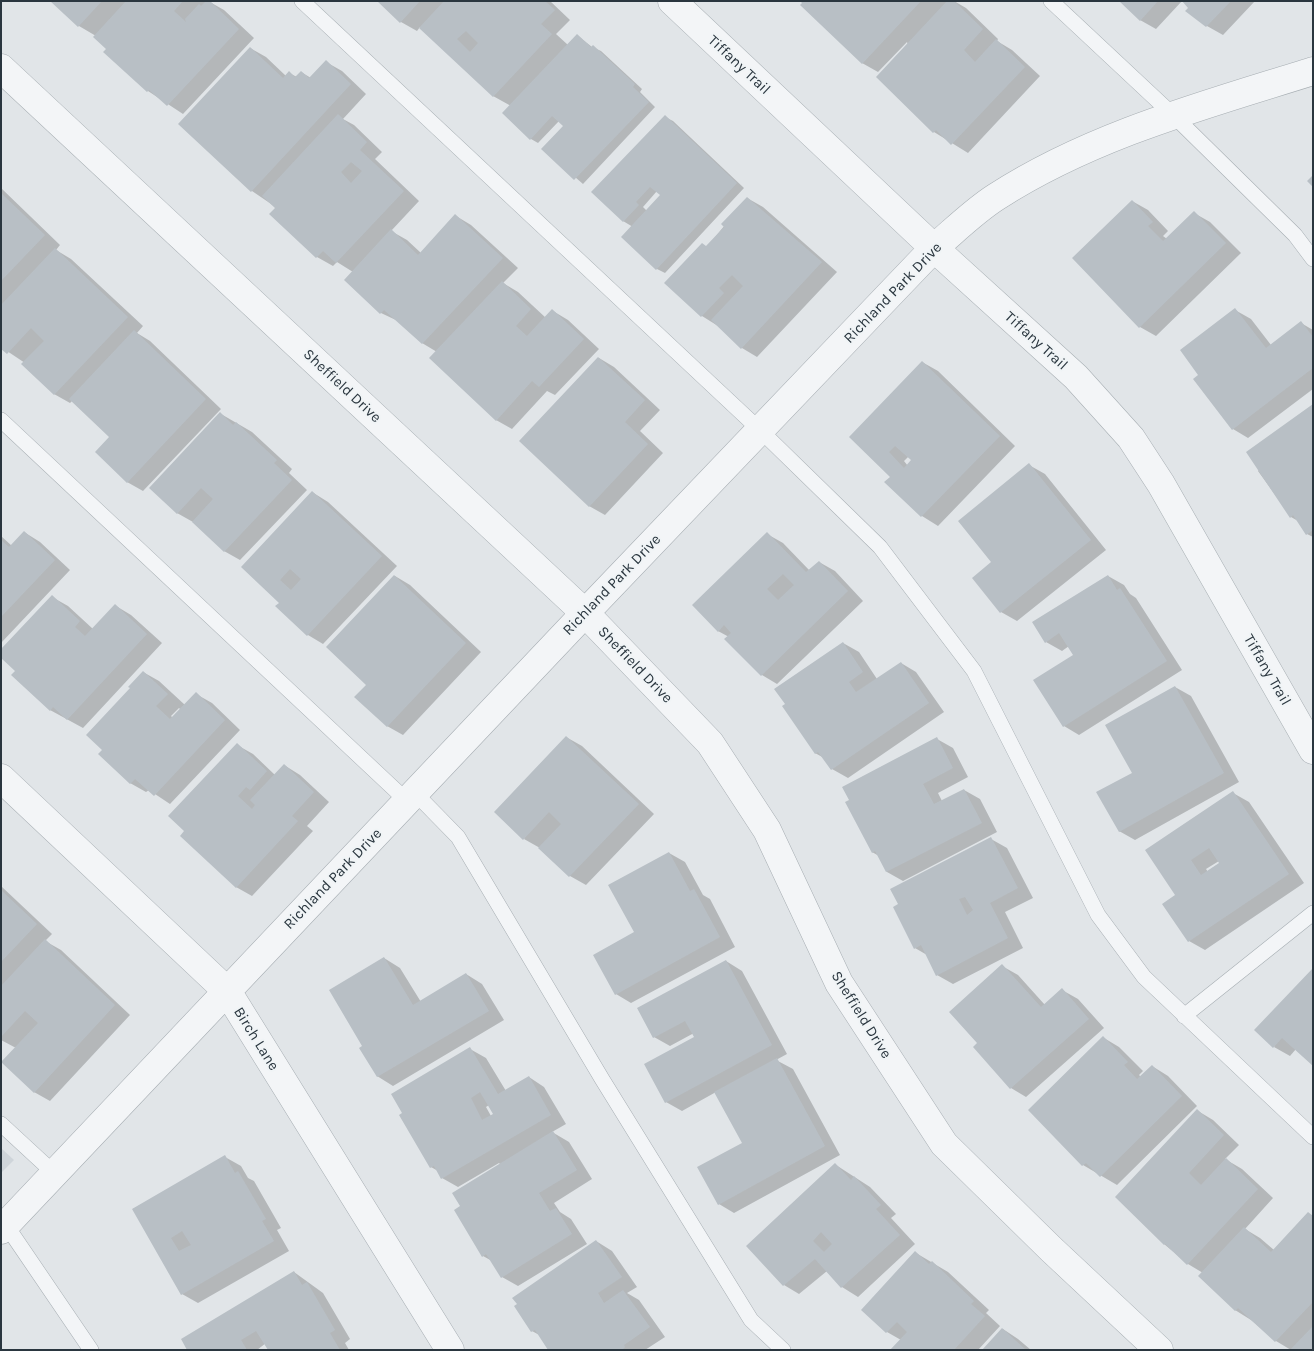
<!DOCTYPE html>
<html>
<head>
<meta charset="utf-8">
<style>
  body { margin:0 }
  #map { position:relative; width:1314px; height:1351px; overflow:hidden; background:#e1e5e8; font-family:Karla,sans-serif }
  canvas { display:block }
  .frame { position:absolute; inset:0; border:2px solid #2a363f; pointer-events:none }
</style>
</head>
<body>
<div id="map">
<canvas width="1314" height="1351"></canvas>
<div class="frame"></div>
</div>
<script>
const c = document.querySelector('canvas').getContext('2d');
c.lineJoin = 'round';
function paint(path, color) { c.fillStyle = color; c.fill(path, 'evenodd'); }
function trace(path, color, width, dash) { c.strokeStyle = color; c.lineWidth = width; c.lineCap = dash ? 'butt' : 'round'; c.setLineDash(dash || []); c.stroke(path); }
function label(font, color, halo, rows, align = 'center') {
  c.font = font + ' Karla,sans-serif'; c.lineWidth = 4; c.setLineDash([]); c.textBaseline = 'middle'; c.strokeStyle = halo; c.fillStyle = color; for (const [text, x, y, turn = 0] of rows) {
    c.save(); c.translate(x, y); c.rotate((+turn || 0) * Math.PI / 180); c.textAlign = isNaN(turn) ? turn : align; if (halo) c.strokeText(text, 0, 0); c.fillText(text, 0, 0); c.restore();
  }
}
const built = new Path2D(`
  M1,1148L14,1160L1,1173Z`);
const shadow = new Path2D(`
  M52,1H208L224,10L254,38L183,114L148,91L105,52L108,49L96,36L79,26Z
  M379,1H550L570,20L556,34L568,45L577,35L592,47L601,51L642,89L640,92L655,107L583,184L543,149L565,126L559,121L538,143L531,139L511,106L493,96L420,27L417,31L401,22Z
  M802,1H954L966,8L998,39L997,41L1012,50L1040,76L968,153L934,132L907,42L878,72L862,63Z
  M1121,1H1182L1156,29L1140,20Z
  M1183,1H1255L1223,35L1207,26Z
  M250,48L266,57L286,76L289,73L297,77L301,72L311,78L326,62L342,71L366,94L343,119L354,125L382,152L375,159L419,201L391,231L407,240L421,253L456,216L471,225L518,268L503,283L518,292L546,318L553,311L568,320L599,349L555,395L547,391L512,429L496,420L437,352L422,343L398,321L381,313L346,280L353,272L337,262L333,266L317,257L271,214L277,208L252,191Z
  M665,117L673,121L744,188L665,273L657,269L633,227L623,221ZM657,191L662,195L647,211L643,207Z
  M1,188L60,245L56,250L71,259L143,326L137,333L150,341L221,409L143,491L127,482L111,436L73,400L70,403L54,394L25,363L1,347Z
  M747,198L763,207L837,272L757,357L742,348L718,326L702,316L666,283L707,247Z
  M1132,201L1148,210L1168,231L1163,236L1167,239L1194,213L1210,222L1241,253L1156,336L1140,327Z
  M1235,310L1251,319L1271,345L1301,323L1313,330V389L1248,438L1233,429L1200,375Z
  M599,358L614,367L660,410L640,431L663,453L605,515L589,506Z
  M922,362L938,371L1015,446L938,526L922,516L886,482L891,477L851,437ZM909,456L913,460L908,466L904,461Z
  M1313,406V537L1307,534L1298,521L1291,517L1258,471Z
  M221,414L252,432L292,469L289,473L307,490L240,560L224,551L193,522L177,513Z
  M1029,465L1045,474L1106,550L1017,621L1001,612L974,578L993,563Z
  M312,492L328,502L397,566L323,644L308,635L281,603L243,567Z
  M24,532L40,542L70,570L1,643V536L12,546Z
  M767,534L783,543L810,571L819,562L835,571L863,601L777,684L762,675L729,637L718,631Z
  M395,576L410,585L481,652L403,735L387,726L367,685Z
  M1108,576L1124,585L1130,594L1136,598L1182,670L1079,735L1064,726L1074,655L1069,646L1062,651L1046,642Z
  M52,597L68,606L93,629L116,606L131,615L162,643L83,728L50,710Z
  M843,643L859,652L877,679L901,663L916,672L944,712L848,778L832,769L824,758L815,753Z
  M143,672L159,681L185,705L196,694L212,703L240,730L170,804L149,790L146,792L130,783L132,688ZM179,708L181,710L173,718L171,716Z
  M1175,687L1191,696L1239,782L1135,840L1119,831L1134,773Z
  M566,737L582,746L654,814L586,885L570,876L540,848L524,839Z
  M937,739L953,748L968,777L938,793L942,801L964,790L980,799L997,832L903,881L887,872L879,856L872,852Z
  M237,745L253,754L275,775L284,765L300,775L329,802L307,826L313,831L252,896L236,887Z
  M1233,793L1249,802L1304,883L1205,950L1189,941L1177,896L1147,851ZM1219,861L1221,863L1208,872L1206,869Z
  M991,839L1007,848L1033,898L1005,912L1023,948L953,984L937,975L927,955L915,948Z
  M669,853L685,862L703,895L710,899L735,947L631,1003L616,994L636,933Z
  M1,886L52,934L45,941L61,950L130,1015L50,1101L34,1092L16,1048L1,1040Z
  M384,958L400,968L421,1002L466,974L482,984L504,1020L393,1086L377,1076L364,1047Z
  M726,961L742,971L787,1054L776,1060L793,1069L840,1155L734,1213L719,1204L744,1143L716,1092L682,1111L666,1102L696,1038L694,1033L670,1046L654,1037Z
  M1002,966L1018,975L1045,1005L1062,990L1078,999L1104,1028L1026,1097L1011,1088L979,1043Z
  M1313,969L1296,1049L1290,1056L1274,1047Z
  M1104,1038L1119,1047L1143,1071L1139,1075L1141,1077L1152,1066L1168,1076L1197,1106L1117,1185L1083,1165Z
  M470,1049L486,1058L506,1091L529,1077L544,1087L566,1124L552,1132L569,1142L592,1179L554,1203L560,1212L571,1219L587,1244L518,1286L502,1277L492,1261L483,1256L462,1206L501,1165L499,1163L458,1187L442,1178L438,1171L431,1167ZM489,1105L494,1114L491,1116L486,1107Z
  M1198,1111L1213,1120L1239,1145L1225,1159L1242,1169L1273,1198L1245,1229L1260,1238L1274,1250L1308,1213L1313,1216V1350H1291L1276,1341L1251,1320L1235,1310L1203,1273L1188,1264L1164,1244Z
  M225,1157L241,1166L248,1178L254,1181L281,1228L277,1230L289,1251L198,1303L182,1294L133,1209Z
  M836,1165L870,1187L896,1214L891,1218L915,1244L858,1297L842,1287L827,1271L799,1294L784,1285Z
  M596,1241L612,1251L637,1287L627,1293L639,1300L665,1337L645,1350H550L541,1336L532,1331Z
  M916,1253L948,1272L989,1310L986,1313L1000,1326L978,1350H892L901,1340L887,1332L862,1310Z
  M294,1272L323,1293L350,1339L345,1343L349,1350H270L266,1343L257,1350H189Z
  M1003,1329L1018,1339L1031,1350H984Z`);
const building = new Path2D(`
  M50,1H102L78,27Z
  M126,1H183L174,11L186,22L185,19L199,4L201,6L206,1H210L239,29L167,106L149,90L147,92L103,52L106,49L93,37Z
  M377,1H420L400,23Z
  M444,1H545L555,10L541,24L552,34L493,97L419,28ZM466,31L478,43L470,52L457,39Z
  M800,1H921L862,64L800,5L802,3Z
  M947,1H954L983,29L964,50L975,62L996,39L1025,67L951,145L936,130L933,133L876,77Z
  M1119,1H1158L1140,21Z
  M1182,1H1231L1206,27L1185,11L1188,8Z
  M577,34L591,47L593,45L635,84L633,87L649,102L574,180L541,149L563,126L552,116L530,140L502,113Z
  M250,47L283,78L289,71L295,77L301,71L309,78L326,60L351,84L251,192L178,124Z
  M338,114L367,142L360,150L404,191L336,263L323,251L316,258L269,214L275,208L262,196ZM351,162L362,171L351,183L341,172Z
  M665,115L737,183L656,270L621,237L660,195L650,187L636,202L639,205L623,222L591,192Z
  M1313,175V187L1307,181Z
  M1,193L45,235L1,281Z
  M747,197L822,262L741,349L711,320L743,286L732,275L719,288L724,293L701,317L664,283L702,243L706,246L724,227L721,224Z
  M1132,200L1153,222L1148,226L1163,241L1194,211L1226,243L1139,328L1072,258Z
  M455,214L503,258L422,344L384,310L380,314L344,280L391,229L418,255Z
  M55,248L128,317L54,395L21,364L44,341L31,328L7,354L1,349V305Z
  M502,281L531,309L516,326L527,336L552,309L584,339L539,387L532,381L496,421L429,358Z
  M1235,308L1266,348L1301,321L1313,337V368L1232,430L1193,379L1198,375L1180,350Z
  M134,330L206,399L127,483L95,452L109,437L69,399Z
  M598,357L645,400L625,422L648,444L589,507L519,441Z
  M922,361L1000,436L921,517L884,482L890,477L849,437ZM895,446L911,460L904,468L889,452Z
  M1313,404V530L1306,535L1293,515L1290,518L1246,452Z
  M220,412L233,425L236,422L277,460L274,463L292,480L224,552L192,522L213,499L201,488L177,514L149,488Z
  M1029,463L1091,540L1000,613L972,578L991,562L958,521Z
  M312,491L382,556L307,636L275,606L279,603L241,567ZM290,569L301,579L291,590L280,580Z
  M24,531L55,560L1,617V540L9,547Z
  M767,532L806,572L819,561L848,591L761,676L724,639L731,633L724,625L718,632L692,605ZM783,574L794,585L778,600L767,589Z
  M394,575L466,643L387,727L354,697L366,685L326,647Z
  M1108,575L1117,590L1120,588L1167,661L1063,727L1033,680L1073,655L1059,633L1045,643L1032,622Z
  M52,595L80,621L75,627L85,636L115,604L147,634L67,720L53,707L50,711L11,675L15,671L1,658V649Z
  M843,642L863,672L849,682L856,692L901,662L929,703L831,770L818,752L815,754L782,706L785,704L774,689Z
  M143,671L168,694L156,706L170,719L196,692L225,720L154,796L135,779L130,784L98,754L102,750L86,735L130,688L128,687Z
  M1175,686L1224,773L1119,832L1096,792L1132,773L1105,725Z
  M566,736L639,804L569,877L538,848L561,824L549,812L523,840L494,812Z
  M937,737L953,768L923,784L934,804L964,789L982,823L886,872L875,851L872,853L845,802L849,800L842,787Z
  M237,743L267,771L250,790L246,787L238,796L252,809L255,805L250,800L284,764L314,792L292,816L298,821L236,888L180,836L184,831L168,816Z
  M1233,791L1289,874L1188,942L1162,904L1175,895L1145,850ZM1209,848L1219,863L1201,875L1191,860Z
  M991,837L1018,888L990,903L1008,938L936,976L921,945L914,949L893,907L898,904L890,889ZM965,897L973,910L967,915L959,899Z
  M669,852L690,891L694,889L720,937L615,995L593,955L634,932L608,885Z
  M1,890L37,924L1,962Z
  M45,939L115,1005L34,1093L1,1062L38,1023L25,1011L1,1037V986Z
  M384,957L413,1005L466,973L489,1011L377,1077L359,1048L362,1046L329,990Z
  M726,960L772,1045L665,1103L644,1064L694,1037L685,1021L653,1038L637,1008Z
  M1002,964L1041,1007L1062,988L1089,1019L1010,1089L973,1047L977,1043L949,1012Z
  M1313,968V1066L1282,1038L1273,1048L1254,1030Z
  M1103,1036L1128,1062L1124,1065L1137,1079L1152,1065L1182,1096L1100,1177L1086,1163L1082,1166L1028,1110Z
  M470,1047L498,1094L529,1076L551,1115L441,1179L434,1166L430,1168L399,1115L402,1113L391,1094ZM480,1092L493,1114L482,1120L471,1098Z
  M777,1058L825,1146L718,1205L697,1167L742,1143L714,1092Z
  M1197,1109L1224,1135L1189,1173L1201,1185L1226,1158L1258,1189L1187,1265L1165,1244L1164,1245L1115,1197Z
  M553,1131L577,1170L539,1193L550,1211L556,1208L572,1234L501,1278L486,1254L482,1257L454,1210L460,1206L452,1193Z
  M225,1155L235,1173L238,1171L266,1219L262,1221L274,1241L181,1295L132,1209ZM182,1231L191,1245L179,1251L171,1238Z
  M835,1163L851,1180L854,1176L881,1205L876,1209L900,1235L841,1288L815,1259L783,1286L746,1246ZM821,1232L832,1244L824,1252L813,1241Z
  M1308,1212L1313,1216V1302L1275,1342L1238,1308L1235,1311L1198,1276L1244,1227L1271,1252Z
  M596,1240L622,1277L598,1293L604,1303L623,1290L650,1327L624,1345L625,1347L622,1350H548L535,1330L531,1332L514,1306L517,1304L512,1298Z
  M915,1251L929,1264L932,1261L974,1301L971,1304L985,1316L954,1350H890L907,1332L897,1322L886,1333L861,1310Z
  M294,1271L302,1285L307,1282L335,1330L330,1333L340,1350H268L256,1331L241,1340L247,1350H187L181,1339Z
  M1313,1326V1350H1290Z
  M1002,1328L1026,1350H982Z`);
const lane = new Path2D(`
  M302,1L761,431L880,547L974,671L1098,915L1144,977L1313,1137
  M1051,1L1174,116L1295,235L1313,259
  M1,420L407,801
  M415,793L458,837L602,1079L751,1320L783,1350
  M1184,1016L1313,913
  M1,1124L54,1173
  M6,1225L91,1350`);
const street = new Path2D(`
  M672,1L934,248L1076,377L1131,438L1161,484L1313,750
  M1,68L585,613L710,743L767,830L839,983L944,1144L1051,1249L1159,1350
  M1,778L227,991L450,1350
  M1,1230L585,613L934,248C954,231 974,211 996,197C1092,135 1205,105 1313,71`);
const streetNames = [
  ["Tiffany Trail",739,65,43],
  ["Richland Park Drive",893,293,-46],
  ["Tiffany Trail",1036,341,42],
  ["Sheffield Drive",342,386,43],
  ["Richland Park Drive",612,585,-46],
  ["Sheffield Drive",635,665,46],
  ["Tiffany Trail",1267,670,60],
  ["Richland Park Drive",333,879,-46],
  ["Sheffield Drive",861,1015,58],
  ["Birch Lane",256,1039,58]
];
paint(built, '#cfd5da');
paint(shadow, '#0003');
paint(building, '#b8bfc5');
trace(lane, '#a6adb2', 16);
trace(street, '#a6adb2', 29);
trace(lane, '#f3f5f7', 15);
trace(street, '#f3f5f7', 28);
label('15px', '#2a363f', '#f0f4f6', streetNames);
</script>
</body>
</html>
